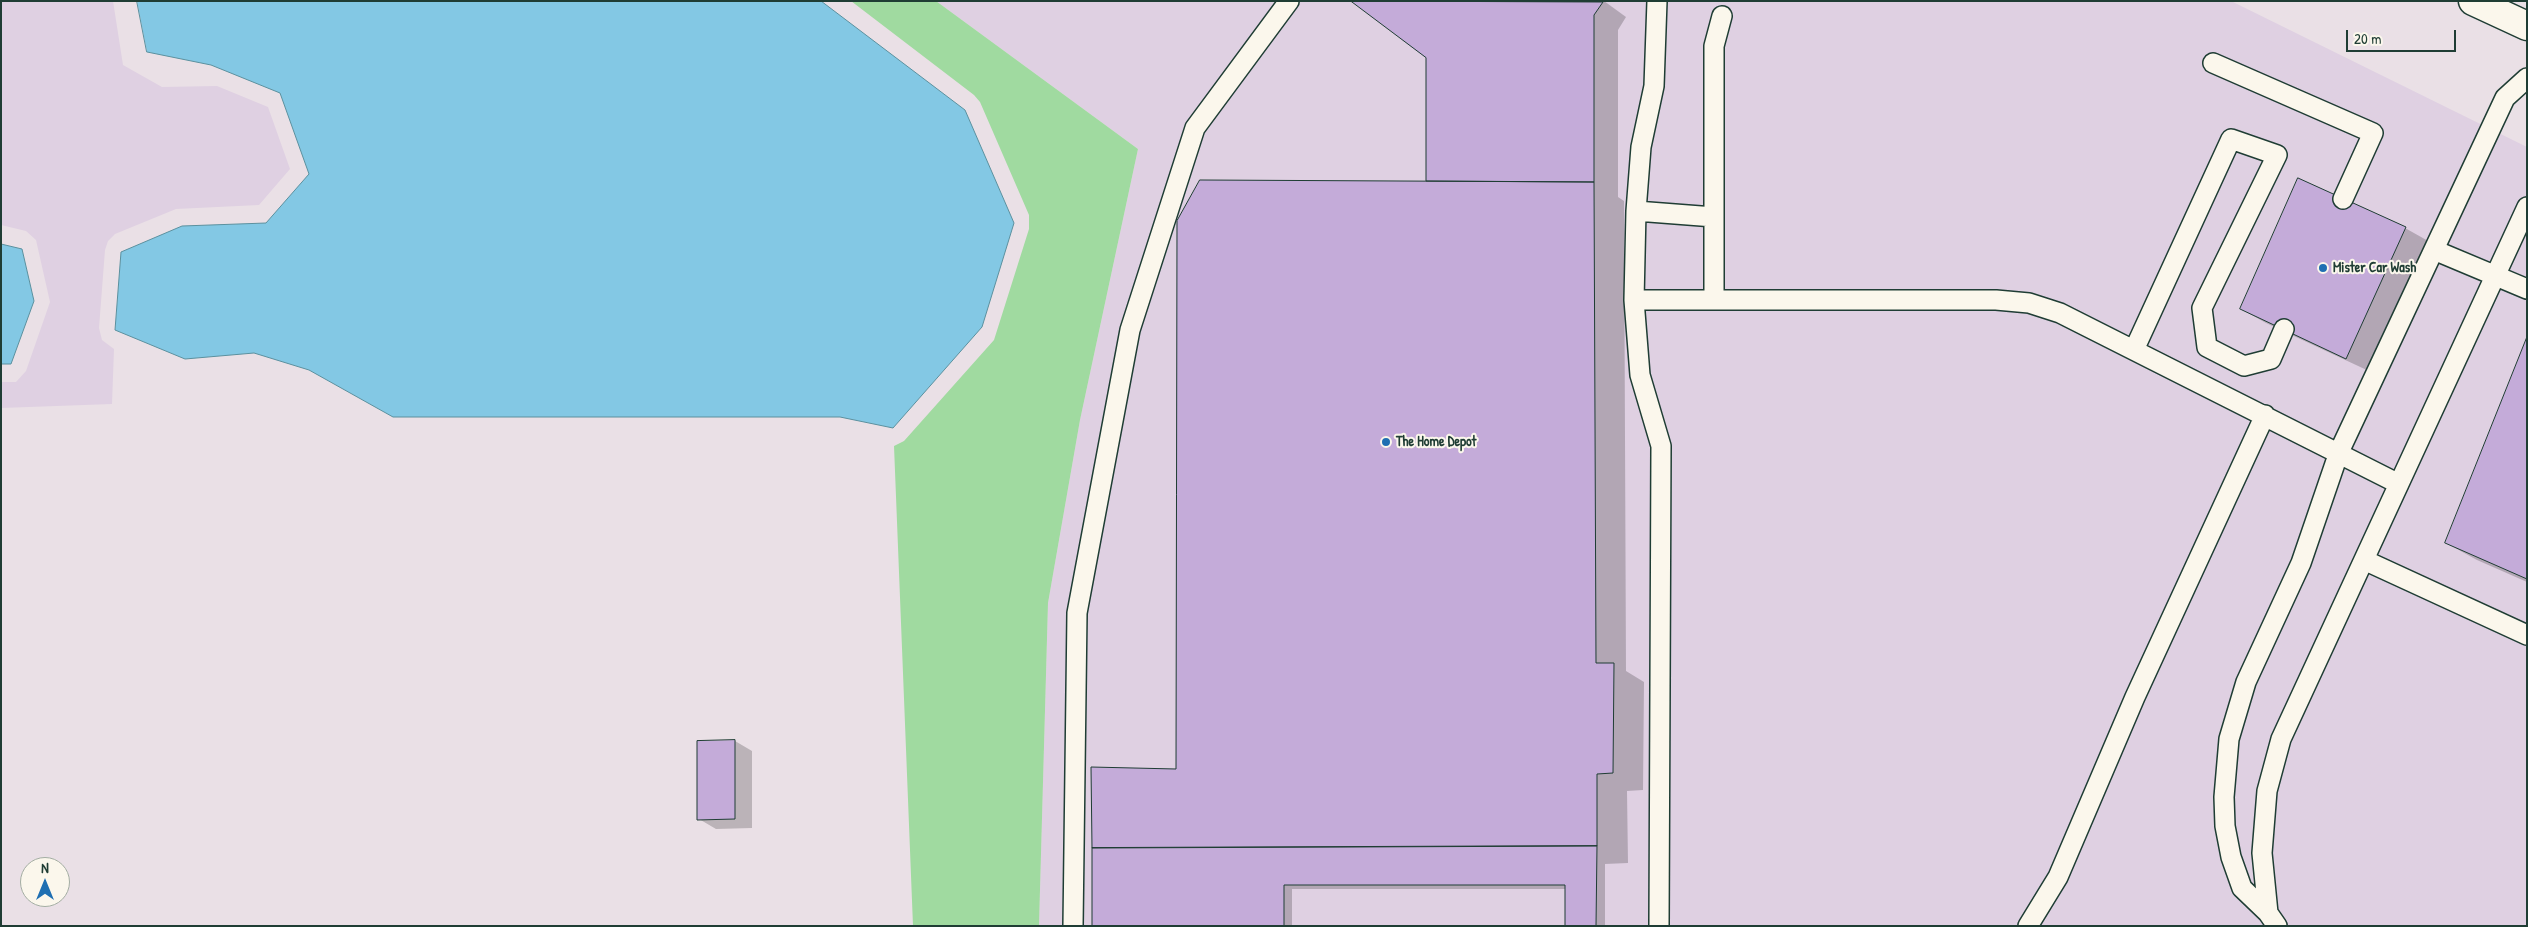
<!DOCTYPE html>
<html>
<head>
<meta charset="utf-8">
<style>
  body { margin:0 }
  #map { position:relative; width:2528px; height:927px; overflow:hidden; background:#eae0e6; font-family:"Patrick Hand",sans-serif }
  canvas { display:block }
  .frame { position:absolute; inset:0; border:2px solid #1f3d34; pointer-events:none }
  .north { position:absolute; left:20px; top:857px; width:50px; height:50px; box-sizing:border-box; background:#fbf7ec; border:1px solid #a3ada2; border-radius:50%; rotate:0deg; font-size:14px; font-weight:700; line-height:20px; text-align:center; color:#1f3d34 }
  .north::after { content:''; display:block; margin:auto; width:18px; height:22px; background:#1f6fb2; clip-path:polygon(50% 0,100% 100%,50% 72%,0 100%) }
  .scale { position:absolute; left:2346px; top:30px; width:110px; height:22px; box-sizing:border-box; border:2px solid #1f3d34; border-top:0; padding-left:6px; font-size:15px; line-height:18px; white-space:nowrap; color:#1f3d34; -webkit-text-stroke:4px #fbf7ec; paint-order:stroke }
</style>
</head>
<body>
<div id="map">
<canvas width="2528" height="927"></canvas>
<div class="frame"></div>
<div class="north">N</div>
<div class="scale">20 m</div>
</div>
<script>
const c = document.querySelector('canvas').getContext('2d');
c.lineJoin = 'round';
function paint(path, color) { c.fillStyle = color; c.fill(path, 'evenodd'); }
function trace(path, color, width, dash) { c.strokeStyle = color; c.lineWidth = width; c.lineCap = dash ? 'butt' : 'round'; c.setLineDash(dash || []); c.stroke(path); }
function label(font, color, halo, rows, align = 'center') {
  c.font = font + ' "Patrick Hand",sans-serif'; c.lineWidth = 4; c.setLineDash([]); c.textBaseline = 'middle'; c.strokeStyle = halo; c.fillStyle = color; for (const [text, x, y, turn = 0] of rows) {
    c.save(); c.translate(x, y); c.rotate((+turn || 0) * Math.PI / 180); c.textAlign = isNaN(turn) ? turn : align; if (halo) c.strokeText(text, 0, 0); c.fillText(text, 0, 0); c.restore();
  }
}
const built = new Path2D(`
  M1,1H113L123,65L162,87L217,86L268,107L290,169L259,205L176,209L115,234L108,241L105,250L99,328L102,340L114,349L112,404L1,408V382H16L26,371L50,302L36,240L26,231L1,225Z
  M936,1H2231L2527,147V926H1039L1048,603L1080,420L1138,149Z`);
const green = new Path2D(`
  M851,1H936L1138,149L1080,420L1048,603L1039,926H913L894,446L904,441L994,340L1029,229V215L980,102L974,95Z`);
const water = new Path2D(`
  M137,1H821L965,110L1014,223L982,327L893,428L840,417H393L309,370L254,353L185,359L115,330L121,252L182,226L266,223L309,174L280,93L211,65L147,52Z
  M1,244L22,249L34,301L11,364H1Z`);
const shadow = new Path2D(`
  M1353,1H1604L1626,17L1618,30V197L1624,201L1626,671L1644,682L1643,790L1627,791L1628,863L1605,864V926H1566V889H1292V926H1093L1177,770L1431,182L1428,180L1427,58Z
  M2405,228L2430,242L2371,372L2266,323L2241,309Z
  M2527,340V582L2477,560L2446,543Z
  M735,741L752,751V828L716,829L699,819Z`);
const building = new Path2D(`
  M1351,1L1603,2L1594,15V182L1426,181V58Z
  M2298,178L2406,227L2346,359L2240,309Z
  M1200,180L1594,182L1596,663H1614L1613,773L1597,774V846L1092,848L1091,767L1176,769L1177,221Z
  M2527,337V579L2445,543Z
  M735,740V819L697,820V741Z
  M1597,846L1596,926H1565V885H1284V926H1092V848Z`);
const service = new Path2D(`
  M1657,1L1654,86L1641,147L1636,211L1634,300L1640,375L1661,446L1659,926
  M2213,63L2373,133L2343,199
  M1636,211L1714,217
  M2434,250L2527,289
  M1634,300H1996L2029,303L2060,313L2399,484
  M1714,300V46L1722,16
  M2134,350L2231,139L2277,155L2202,308L2207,347L2244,366L2271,359L2284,329
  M2364,560L2527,635
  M2268,913L2262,853L2267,791L2281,739L2527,207
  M1073,926L1077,613L1130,330L1195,128L1289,1
  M2028,926L2058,877L2135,697L2265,415
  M2277,926L2268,913L2242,888L2231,857L2225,826L2224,797L2229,739L2246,682L2301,563L2339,452L2505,98L2527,78`);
const primary = new Path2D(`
  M2473,1L2527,26`);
const markers = [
  [2323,268,5,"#1f6fb2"],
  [1386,442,5,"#1f6fb2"]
];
const poiNames = [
  ["Mister Car Wash",2333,268],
  ["The Home Depot",1396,442]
];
paint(built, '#dfd0e2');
paint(green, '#a0daa0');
paint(water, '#83c8e4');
trace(water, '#5b909e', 1);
paint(shadow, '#0003');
paint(building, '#c4abd9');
trace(building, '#1f3d34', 1);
trace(service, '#1f3d34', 22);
trace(primary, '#1f3d34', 31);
trace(service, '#fbf7ec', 19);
trace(primary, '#fbf7ec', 28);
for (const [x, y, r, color] of markers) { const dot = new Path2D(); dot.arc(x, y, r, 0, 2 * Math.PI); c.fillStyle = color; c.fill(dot); trace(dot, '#fbf7ec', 2); }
label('bold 14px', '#1f3d34', '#fbf7ec', poiNames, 'left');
</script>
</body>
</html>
